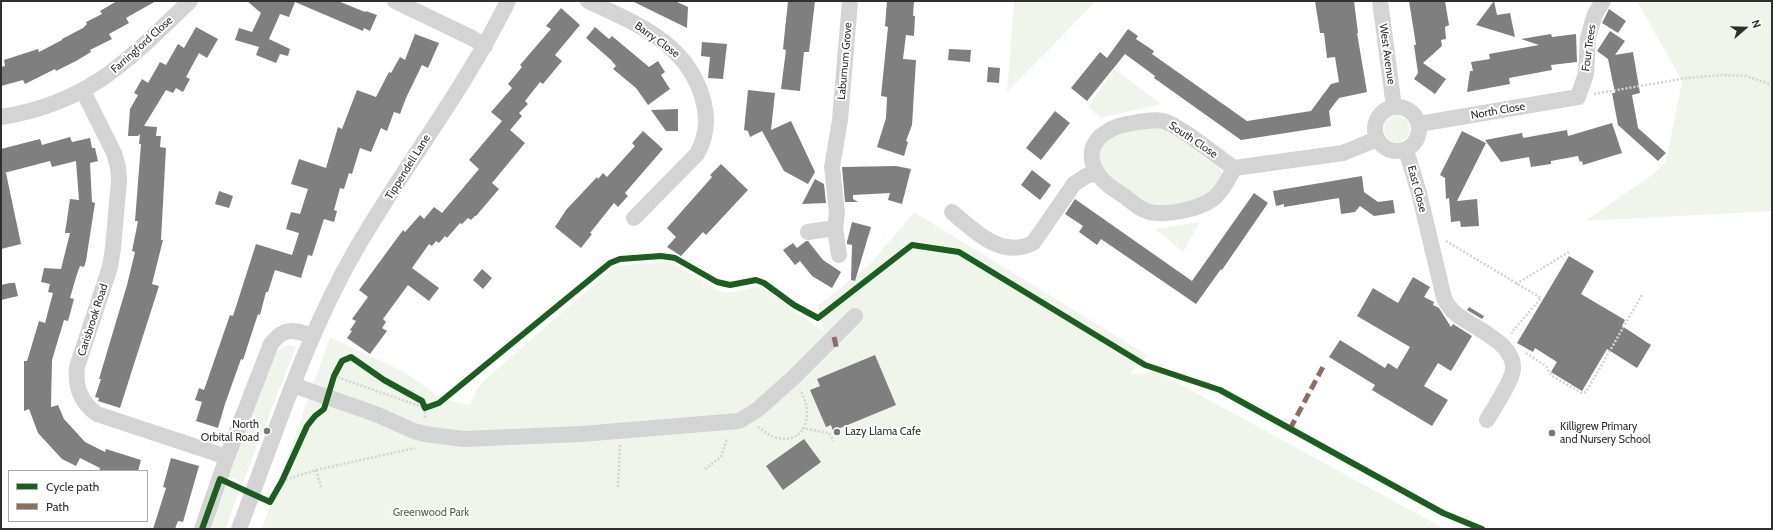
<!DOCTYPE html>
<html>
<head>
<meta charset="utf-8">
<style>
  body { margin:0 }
  #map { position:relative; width:1773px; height:530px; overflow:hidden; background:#fff; font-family:Cabin,sans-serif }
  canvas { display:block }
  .frame { position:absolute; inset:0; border:2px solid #2f2f2f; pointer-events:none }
  .legend { position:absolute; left:8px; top:470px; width:140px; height:52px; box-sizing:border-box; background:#fff; border:1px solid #acacac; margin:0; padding:5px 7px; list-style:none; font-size:12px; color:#2f2f2f }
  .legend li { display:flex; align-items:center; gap:8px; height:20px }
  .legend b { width:20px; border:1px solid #acacac }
  .north { position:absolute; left:1725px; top:8px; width:40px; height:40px; -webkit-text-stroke:3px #fff; paint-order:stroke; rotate:70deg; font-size:11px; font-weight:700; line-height:16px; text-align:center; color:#2f2f2f }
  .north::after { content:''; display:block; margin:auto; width:14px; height:18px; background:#2f2f2f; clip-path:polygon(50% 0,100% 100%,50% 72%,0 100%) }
</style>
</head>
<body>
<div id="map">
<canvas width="1773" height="530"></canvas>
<div class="frame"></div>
<ul class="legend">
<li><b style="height:5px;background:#1b5e20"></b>Cycle path</li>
<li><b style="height:5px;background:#8d6e63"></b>Path</li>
</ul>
<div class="north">N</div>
</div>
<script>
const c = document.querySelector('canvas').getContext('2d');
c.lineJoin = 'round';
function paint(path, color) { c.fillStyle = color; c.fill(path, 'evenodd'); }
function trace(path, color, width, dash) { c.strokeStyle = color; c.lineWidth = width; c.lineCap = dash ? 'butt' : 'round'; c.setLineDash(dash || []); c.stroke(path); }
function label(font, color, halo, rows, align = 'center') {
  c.font = font + ' Cabin,sans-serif'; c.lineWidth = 4; c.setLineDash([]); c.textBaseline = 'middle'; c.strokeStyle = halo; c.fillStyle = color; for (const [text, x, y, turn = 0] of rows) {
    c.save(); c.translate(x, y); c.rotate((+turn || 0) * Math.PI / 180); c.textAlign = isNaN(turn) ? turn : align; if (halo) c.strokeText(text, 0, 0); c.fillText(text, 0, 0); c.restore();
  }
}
const green = new Path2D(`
  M1014,1H1096L1007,92Z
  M1637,1H1772V211L1585,221L1652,175L1666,162L1682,81Z
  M1114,69L1161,104L1101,118L1088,107Z
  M1384 129a13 13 0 1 1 26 0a13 13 0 1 1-26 0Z
  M1140,126L1165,129L1215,162L1220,168L1222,176C1219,181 1216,188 1212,192C1202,201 1167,209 1154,206C1135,202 1091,172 1101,148C1107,135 1127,130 1140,126Z
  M914,212L1147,355L1130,374L1158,372L1445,529H262L330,337L406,373L441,398L469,405L480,384L615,266L669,261L722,292H732L760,286L824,332L818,306L871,263Z
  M1200,222L1183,252L1155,229Z
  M289,345L296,347L243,482L228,477L271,360C276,352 279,347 289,345Z
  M225,486L239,491L226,529H209Z`);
const building = new Path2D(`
  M117,1H156L126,18L129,23L109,34L112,39L90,50L91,52L76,61L56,71L55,69L25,84L23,80L1,86V67L5,66L4,60L38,49L39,52L62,40V39L83,28L87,24L86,22L102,14L100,11Z
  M247,1H338L365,12L366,11L377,15L370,31L364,28L363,31L295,2L289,17L280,14L269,39L290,49L288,56L280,54L276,63L256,55L259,47L235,40L239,28L252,32L261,13Z
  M632,1H675L688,7L687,28Z
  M788,1H815L809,52H804L800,91L781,89L786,50L783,49Z
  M887,1H914L913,16H915L914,36L906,35L903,59L916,60L912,125L906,141L908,142L904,156L877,147L886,118L887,97L881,96L888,27L885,26Z
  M1315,1H1354L1358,33H1357L1367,92L1339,98L1329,111L1331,126L1241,140L1154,78L1155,76L1125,54L1087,101L1071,88L1100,52L1107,58L1128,29L1138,36L1136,39L1154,51L1152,54L1247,121L1311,111L1331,84L1339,82L1335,57L1327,58L1324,33H1320Z
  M1409,1H1445L1449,25L1445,27L1446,39L1441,40L1442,46L1423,63L1446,79L1435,94L1414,79L1418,73L1414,45H1416Z
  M1494,1L1497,15L1510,13L1515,37L1476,25Z
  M561,8L580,25L555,55L562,61L543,84L540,82L525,101L528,104L519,113L522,116L510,130L525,143L492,183L499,189L476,216H475L471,220L468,218L462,224L460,223L447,238L445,236L439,243L436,241L432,246L429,244L412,268L439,288L429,301L408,285L383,319L386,322L382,328L387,331L370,354L347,338L352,331L350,330L356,321L352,319L368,297L359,290L403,230L405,232L420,215L424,219L434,207L442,213L479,169L469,160L502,121L491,112L512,88L508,84L522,67L520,65L551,29L546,26Z
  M1609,9L1626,21L1618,33L1602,23Z
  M196,27L218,39L207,58L199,53L186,77L190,79L183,92L176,88L173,93L166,90L144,126L157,127L156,136H161L160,147L166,148L161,240H163L152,284L159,286L120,408L98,401L99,398L95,397L101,379H99L127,285L135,252L132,251L138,221H135L141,144H139L140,134L138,136H128L130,109L138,95L134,93L142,79L148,83L160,62L166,65L178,44L184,48Z
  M595,27L609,39L612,36L649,67L658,61L665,72L661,75L670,89L648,105L636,88L613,69L616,66L611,60L586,38Z
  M1610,31L1625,41L1615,55L1633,52L1640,93L1632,95L1638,128L1666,153L1658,161L1618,125L1612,93H1615L1608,59L1597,51Z
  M415,34L439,43L428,68L422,65L406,98L400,114L394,112L387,131L381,128L371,152L360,148L352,174L349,173L344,189L340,188L334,210L337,211L334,222L324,219L312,256L308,255L301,278L275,270L268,292H266L260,315L258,314L243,360L241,359L225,404L218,428L196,421L202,402L195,400L199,388L204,390L230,315L233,316L256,244L292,255L299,233L286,229L291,212L300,214L308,189L291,184L299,159L326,168L338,127L342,129L357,90L376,97L389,72L391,73L400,57L405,60Z
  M1551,34L1552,37L1576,34L1577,62L1551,65L1552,70L1509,78L1510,84L1467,92L1470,71H1473L1471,62L1490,59L1489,54L1539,45L1521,39Z
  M702,42L727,44L723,79L708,78L710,57L701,56Z
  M949,49L971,50L970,62L948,60Z
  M988,67L1000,68L999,83L987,82Z
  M748,90L775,93L771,130L791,121L815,172L808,184L784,171L762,131L750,137L748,131L744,130Z
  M678,109V131H666L651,110Z
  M1055,111L1070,123L1041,160L1026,148Z
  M1612,123L1622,153L1583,165L1582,161L1580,162L1578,156L1551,161V164L1531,167L1529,157L1501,162L1485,140L1522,133L1523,138L1567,130L1568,136Z
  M643,131L663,149L625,193L628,196L618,207L614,203L590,233L592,234L581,248L555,227L566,210L597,177L598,179L603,173L607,177L635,146L632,143Z
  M1462,131L1486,143L1457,201L1477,199L1479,226L1461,227L1460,221L1451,222L1449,198L1446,199L1445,178L1440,175Z
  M70,137L72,142L90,138L92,148H95L98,161L90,163L92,202L95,203L86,261L84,267L80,266L77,274L70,298L74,299L70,314L68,321L64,320L52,360L51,407L58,405L64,419L85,442L105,452L106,449L141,460L138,471H99L100,468L80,458L76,466L62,459L38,433L29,409L24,411V361H27L39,321L45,323L53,293L48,292L50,284L41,282L44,268L61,269L70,233H65L70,199L79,200L76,161L52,167L50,161L4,173H6L21,244L1,249V149L40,139L42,145Z
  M721,164L748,190L706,235L703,232L681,256L667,247L676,237L667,228L712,177L710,175Z
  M896,166L911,169L902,204L888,200L890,193L853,195V199L858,202H845L842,167Z
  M1032,170L1051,185L1040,200L1021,185Z
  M1362,176L1364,192L1378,202L1393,200L1395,213L1374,216L1360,206L1355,212L1341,214L1339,198L1284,207V204L1276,206L1273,191Z
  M815,179L824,184L826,203L802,204Z
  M219,191L233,196L229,208L215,204Z
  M1254,193L1268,203L1222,270L1221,269L1196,304L1101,239L1097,245L1079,232L1083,226L1065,214L1075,199L1192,281Z
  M852,222L871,227L855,281L851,280L852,245L847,244V242Z
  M806,241H808L823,260L841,272L832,288L812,276L800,261L795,265L783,250L793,243L797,248Z
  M1569,256L1594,271L1581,294L1625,320L1622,326L1651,345L1637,368L1607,349L1582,391L1551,372L1557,362L1535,348L1533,352L1517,343Z
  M482,269L492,278L483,289L473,280Z
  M1413,277L1430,287L1424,297L1434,302L1433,305L1439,308L1451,327L1453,324L1472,336L1451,371L1438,363L1424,386L1448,400L1432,426L1372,390L1375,385L1329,357L1340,340L1385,368L1388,363L1397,369L1410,347L1357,316L1373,288L1398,303Z
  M10,283H15L18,296L1,300V285Z
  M1469,307L1484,316L1482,319L1467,310Z
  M875,355L896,405L833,431L831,425L826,427L810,390L820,386L817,379Z
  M804,439L821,462L783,490L766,466Z
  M171,458L199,466L183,522L178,521L175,529H153L166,488L163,487Z`);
const path = new Path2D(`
  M1594,94L1686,78L1722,75L1746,76L1772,85
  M1446,241L1541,298L1512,332V334
  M1516,284L1569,252
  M1526,353L1546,366L1552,376L1582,393L1586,392L1642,295
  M334,376L425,408V419
  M758,427C763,430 768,435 774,437C806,447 815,413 800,390
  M802,428L829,433L834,441
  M705,469L721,457L727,438
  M316,470L321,487
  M282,481L316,470L415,448
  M618,487L620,445`);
const minor = new Path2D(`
  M395,1L472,38L485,46
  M588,1C638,24 691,45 704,104C708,121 706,138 697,154L634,218
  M1380,1L1394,107
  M83,91L114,153L118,167L119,181L113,248L110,267L77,367C75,387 80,402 97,414L227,457
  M1375 129a22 22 0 1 1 44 0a22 22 0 1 1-44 0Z
  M1,117C90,103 128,60 190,1
  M1419,124L1578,97L1586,74L1588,38L1592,24L1595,14L1603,1
  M1406,150L1419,193L1444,298C1447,304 1450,309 1455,313C1472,328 1524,345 1511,377C1505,392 1495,406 1487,420
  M1234,168C1229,178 1224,189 1216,196C1203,209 1161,218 1144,210C1136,206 1129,199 1121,194C1110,187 1097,178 1093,164C1089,151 1094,140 1105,133C1114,126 1123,125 1133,123C1143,121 1154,119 1163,121C1178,124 1219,158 1234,168L1343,153L1377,139
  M952,212C974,231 1002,259 1033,243L1074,184L1086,176L1097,173
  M808,232L835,228
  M839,255L835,228L837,213L832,167L840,120L850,1
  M293,385L378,415L414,431L425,434L463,439L581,434L739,421L757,410L793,378L855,316
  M202,529L227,457L271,344C285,326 293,330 313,336
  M239,529C275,435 305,338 355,251C404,166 465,89 508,1`);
const quiet = new Path2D(`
  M834,337L837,350
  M1290,429L1324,365`);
const cycleway = new Path2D(`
  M202,529L220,479L270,502L282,481L307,426L315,416L324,409L334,376L342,361L351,357L384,380L422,401L425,408L439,403L610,263L620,259L661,256L675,258L717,282L730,285L756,280L764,283L794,305L818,318L912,245L959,252L1145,365L1220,390L1443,513L1482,529`);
const markers = [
  [267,431,4,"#787878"],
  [837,432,4,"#787878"],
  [1552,433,4,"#787878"]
];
const streetNames = [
  ["Barry Close",657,40,36],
  ["Farringford Close",142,45,-42],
  ["Four Trees",1589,48,-82],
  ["West Avenue",1387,54,82],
  ["Laburnum Grove",845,61,-85],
  ["North Close",1498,111,-10],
  ["South Close",1193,140,34],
  ["Tippendell Lane",408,167,-58],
  ["East Close",1417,189,75],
  ["Carisbrook Road",93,320,-72]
];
const poiNames = [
  ["North",259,425,"right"],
  ["Orbital Road",259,438,"right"],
  ["Killigrew Primary",1560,427],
  ["and Nursery School",1560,440],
  ["Lazy Llama Cafe",845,432]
];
const parkNames = [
  ["Greenwood Park",431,513]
];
paint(green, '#f0f5ec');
paint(building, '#7f7f7f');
trace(path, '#d4d4d4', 2.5, [2, 2]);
trace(minor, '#d4d4d4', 16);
trace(quiet, '#8d6e63', 5, [10, 5]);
trace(cycleway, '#1b5e20', 6);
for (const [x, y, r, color] of markers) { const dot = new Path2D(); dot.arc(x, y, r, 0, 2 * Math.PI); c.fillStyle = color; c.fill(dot); trace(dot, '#fff', 1.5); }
label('11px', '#2f2f2f', '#fff', streetNames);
label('11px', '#2f2f2f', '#fff', poiNames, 'left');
label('11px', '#4a6c3b', '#fff', parkNames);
</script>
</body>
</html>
